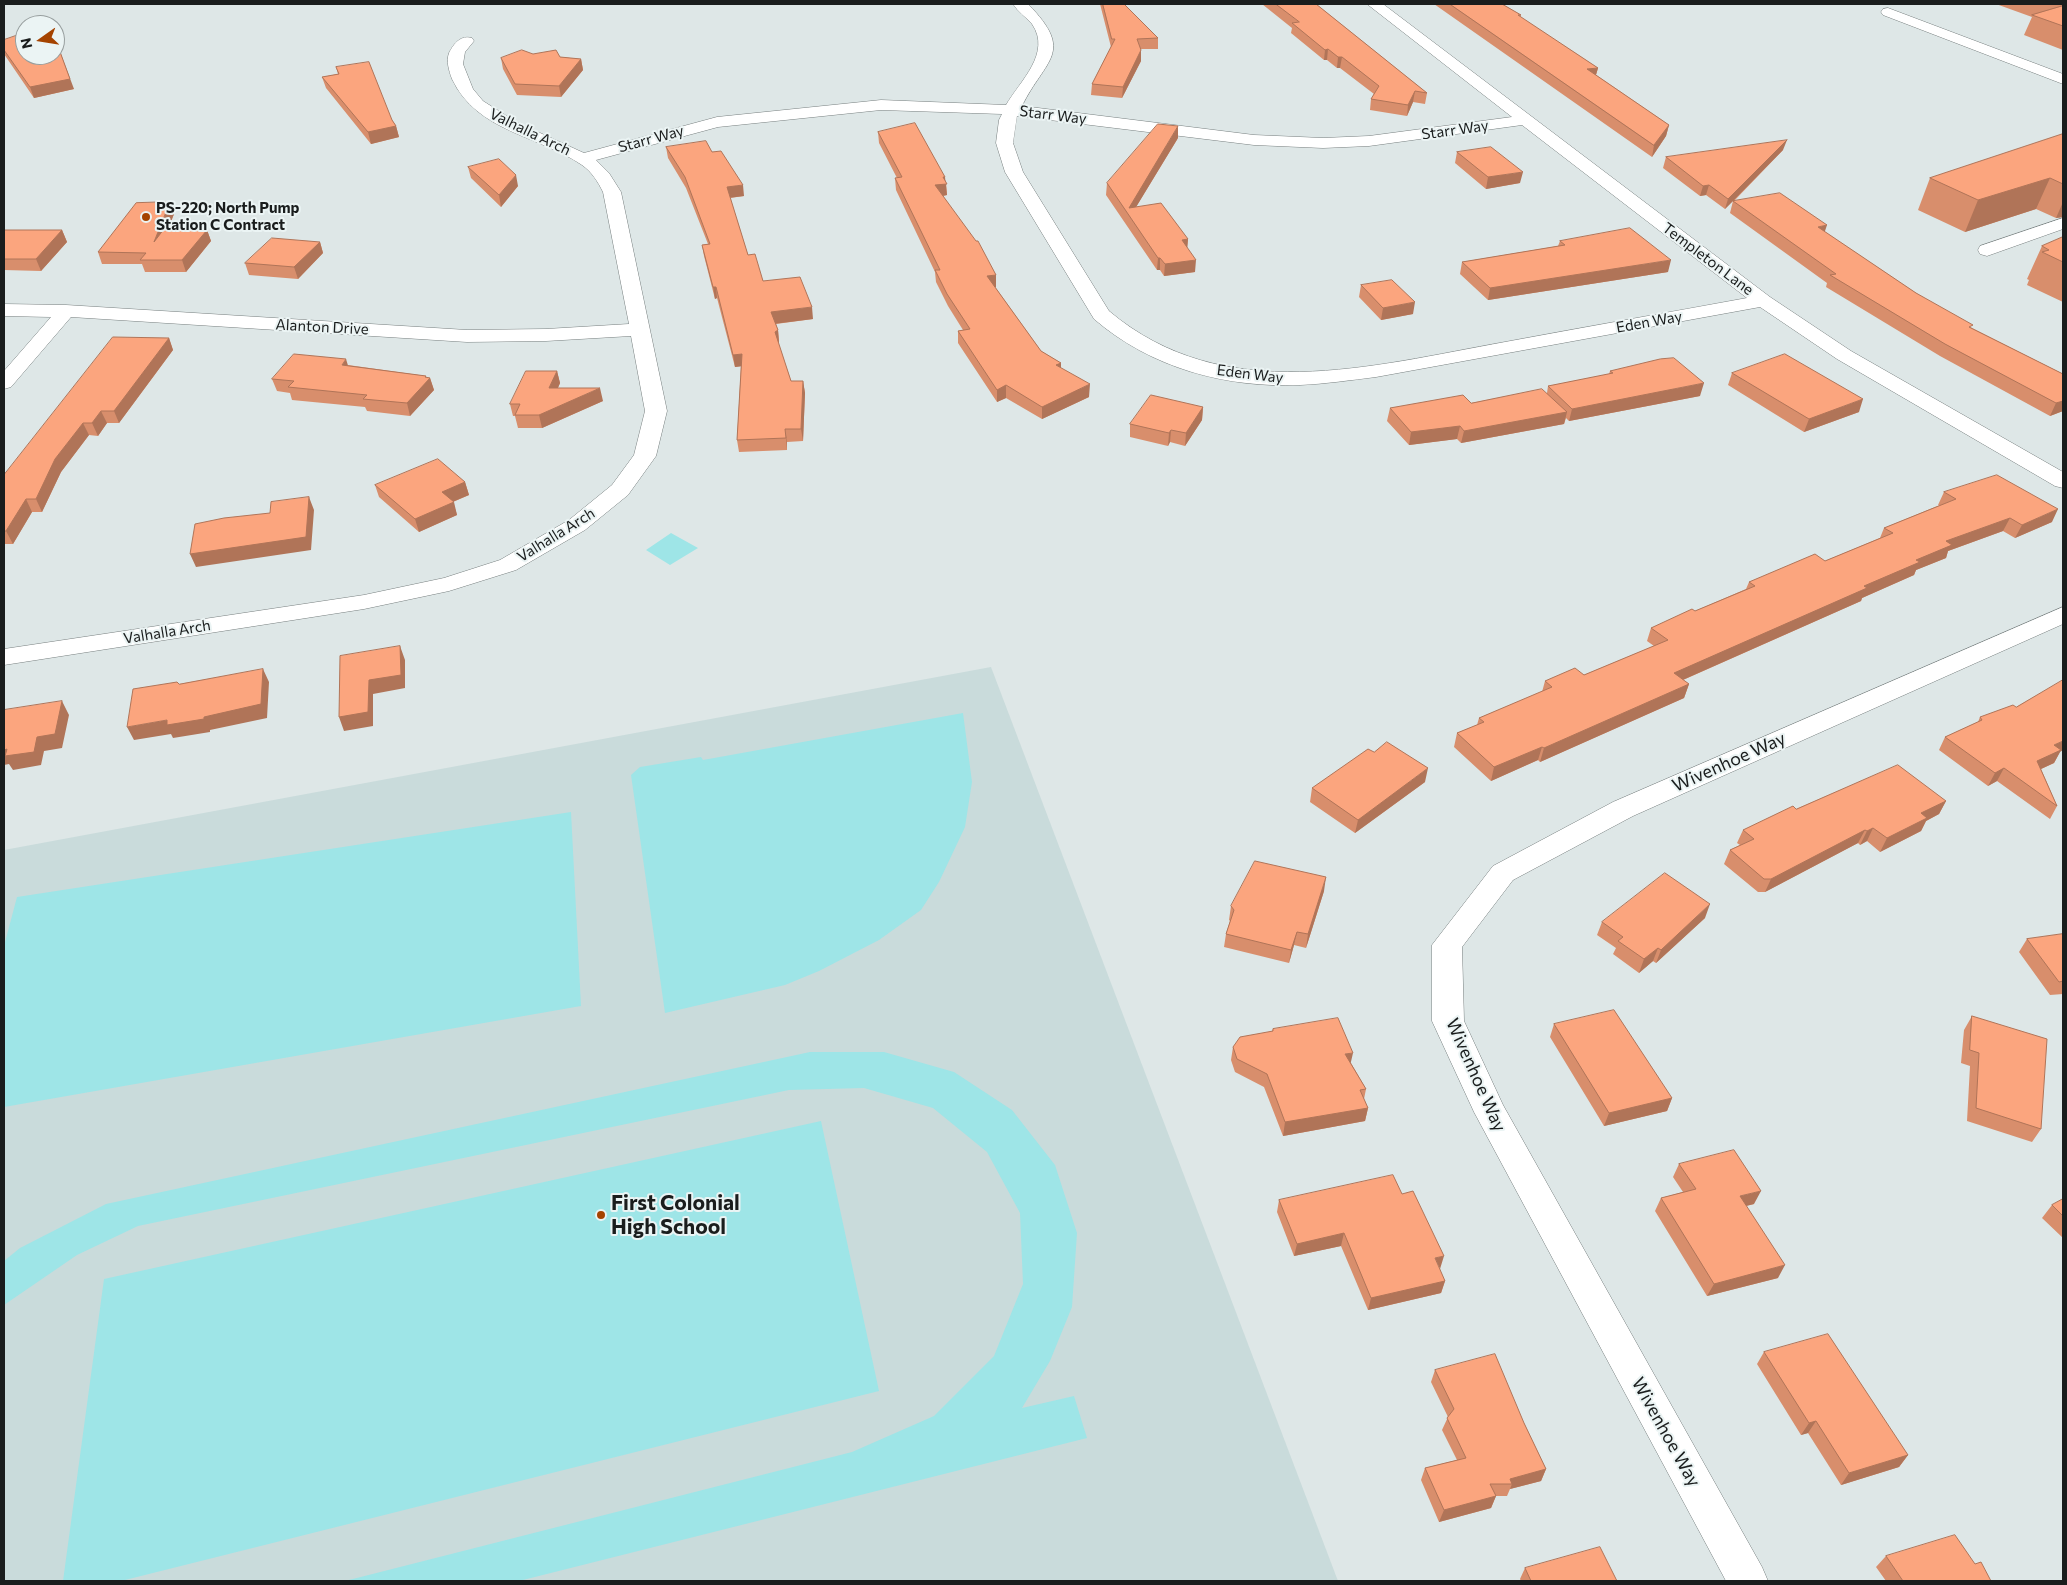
<!DOCTYPE html>
<html>
<head>
<meta charset="utf-8">
<style>
  body { margin:0 }
  #map { position:relative; width:2067px; height:1585px; overflow:hidden; background:#dee7e7; font-family:Commissioner,sans-serif }
  canvas { display:block }
  .frame { position:absolute; inset:0; border:5px solid #1a1d1d; pointer-events:none }
  .north { position:absolute; left:15px; top:15px; width:50px; height:50px; box-sizing:border-box; background:#ebf4f4; border:1px solid #979e9e; border-radius:50%; rotate:257deg; font-size:14px; font-weight:700; line-height:20px; text-align:center; color:#1a1d1d }
  .north::after { content:''; display:block; margin:auto; width:18px; height:22px; background:#a54300; clip-path:polygon(50% 0,100% 100%,50% 72%,0 100%) }
</style>
</head>
<body>
<div id="map">
<canvas width="2067" height="1585"></canvas>
<div class="frame"></div>
<div class="north">N</div>
</div>
<script>
const c = document.querySelector('canvas').getContext('2d');
c.lineJoin = 'round';
function paint(path, color) { c.fillStyle = color; c.fill(path, 'evenodd'); }
function trace(path, color, width, dash) { c.strokeStyle = color; c.lineWidth = width; c.lineCap = dash ? 'butt' : 'round'; c.setLineDash(dash || []); c.stroke(path); }
function label(font, color, halo, rows, align = 'center') {
  c.font = font + ' Commissioner,sans-serif'; c.lineWidth = 4; c.setLineDash([]); c.textBaseline = 'middle'; c.strokeStyle = halo; c.fillStyle = color; for (const [text, x, y, turn = 0] of rows) {
    c.save(); c.translate(x, y); c.rotate((+turn || 0) * Math.PI / 180); c.textAlign = isNaN(turn) ? turn : align; if (halo) c.strokeText(text, 0, 0); c.fillText(text, 0, 0); c.restore();
  }
}
const built = new Path2D(`
  M991,667L1338,1581H4V850Z`);
const green = new Path2D(`
  M671,533L698,548L670,565L646,550Z
  M963,713L972,782L965,827L939,882L921,910L879,940L819,971L785,985L665,1013L631,775L640,767L701,757L703,760Z
  M571,812L581,1006L4,1107V946L17,897Z
  M810,1052H884L954,1072L1012,1110L1055,1165L1077,1233L1072,1307L1050,1361L1022,1408L1074,1396L1087,1438L519,1581H345L852,1452L934,1416L994,1356L1023,1284L1020,1213L987,1152L933,1108L864,1088L789,1090L138,1226L77,1255L4,1305V1261L20,1248L106,1204Z
  M821,1121L879,1391L121,1581H63L104,1279Z`);
const minor = new Path2D(`
  M1013,4H1028C1076,53 1045,59 1022,106L1254,135L1323,138L1369,136L1512,117L1367,4H1383L1770,297L1851,351L2063,472V488L2055,486L1837,359L1760,307L1376,377C1351,380 1325,384 1300,385C1225,388 1151,368 1094,319L1005,172L996,143L999,120L1002,114L881,110L718,127L596,160L609,173L621,192L667,411L656,456L628,495L585,530L516,570L449,591L364,609L4,665V649L364,595L444,578L500,560L569,520L612,485L634,455L645,411L631,336L546,341L467,342L71,317L11,387L4,389V371L51,317L4,316V304L66,305L467,330L546,329L629,324L603,192C598,182 592,172 582,165C538,135 477,132 452,79C449,71 446,61 449,53C454,43 461,35 472,38L474,41L465,52L463,64L473,89L483,101L516,122L584,153L717,117L881,100L1006,105C1020,81 1052,53 1032,24C1026,17 1018,12 1013,4ZM1017,116L1254,145L1323,148L1369,146L1522,125L1747,298C1666,313 1585,327 1505,342C1371,366 1224,408 1109,311L1023,172L1013,143Z
  M1888,8L2063,74V84L1883,15L1881,12L1883,9Z
  M2063,218V229L1987,256L1980,254L1978,250L1980,246Z
  M2063,607V624L1633,816L1513,880L1462,947L1464,1021L1503,1105L1762,1567L1768,1581H1726L1474,1112L1432,1021V945L1493,866L1613,802Z`);
const wall = new Path2D(`
  M1100,4H1124L1158,38V49H1141V61L1122,98L1091,95L1092,84L1111,47Z
  M1262,4H1316L1427,93L1425,104L1413,102L1407,116L1370,110L1371,99L1374,94L1340,68H1337L1327,60H1324L1291,33L1292,28Z
  M1434,4H1502L1521,15L1520,17L1598,68L1596,75L1669,125L1666,136L1652,157Z
  M1996,4H2063V50L2024,35L2032,17Z
  M4,40L74,89L34,98L4,54Z
  M560,57L581,59L583,70L561,97L517,95L503,69L501,58Z
  M336,67L392,120L396,126L399,137L371,144L326,88L322,77L338,74Z
  M878,132L946,182L947,195L943,196L996,275V287H995L1041,351L1061,363V368L1089,397L1042,419L1006,398L997,402L958,343V331L963,330L948,306L936,282L935,272L896,190L895,178H897L879,143Z
  M2063,134V217L2056,218L2036,209L1965,232L1918,210L1930,178Z
  M1178,138L1136,207L1188,239L1187,248L1195,272L1164,276L1160,270H1157L1106,195L1107,183Z
  M666,147L712,152L744,196L730,198L748,255L763,281L813,319L776,324L778,330L779,342L778,343L791,381H803L805,393L803,441L787,442V450L739,452L737,440L741,366L735,367L717,298L715,299L704,256L702,245L708,244L686,188L668,158Z
  M1783,150L1734,201L1825,232L1916,293L1972,328L2063,374V411L2050,416L1940,356L1826,287L1827,283L1730,213L1733,201L1725,209L1706,195L1700,196L1663,168L1666,157Z
  M1457,152L1520,183L1486,189L1455,163Z
  M468,167L518,186L501,207L471,178Z
  M174,214L168,229L207,230L211,241L186,272H145L142,264H102L98,252Z
  M4,230H62L67,242L41,271L4,270Z
  M2063,237V302L2027,285L2029,280L2027,279L2042,246Z
  M1560,241L1668,272L1488,300L1460,274L1462,262L1558,246Z
  M320,242L323,253L298,279L249,275L245,263Z
  M1361,285L1413,314L1381,320L1359,297Z
  M169,338L173,350L119,423H107L98,436L89,435L61,472L42,512H32L13,544H4V475Z
  M348,365L426,376V377L430,378L434,390L410,416L367,411L365,407L292,400L290,393L277,391L272,379Z
  M557,371L560,383L558,388L603,401L542,428H518L515,416H513L510,404Z
  M1610,371L1700,396L1569,421L1566,418L1564,424L1461,443L1457,439L1409,445L1387,421L1390,408L1471,403L1547,393L1548,386L1609,374Z
  M1732,373L1859,412L1804,432L1728,385Z
  M1203,407L1202,420L1185,446L1170,442L1168,446L1130,437V424Z
  M465,482L469,495L453,502L457,515L419,532L379,497L375,485Z
  M1944,492L2052,522L2015,538L2003,531L1948,551L1946,558L1916,570L1914,575L1862,598L1861,601L1683,680L1689,684L1684,698L1540,762L1538,760L1491,781L1454,747L1457,733L1477,725L1479,718L1542,692L1545,681L1584,675L1654,646L1647,641L1651,628L1695,611L1746,589L1749,582L1825,561L1880,538L1884,528L1940,505H1938Z
  M1980,717L2060,752L2054,763L2041,769L2057,806L2050,819L1997,781L1988,786L1939,750L1945,737L1978,722Z
  M1425,782L1355,833L1310,802L1312,788Z
  M1946,801L1939,814L1926,821L1921,831L1880,852L1867,841L1860,845L1858,843L1765,892H1758L1724,864L1730,850L1740,845L1737,843L1743,830L1796,809Z
  M1324,891L1306,948L1294,945L1289,963L1224,947L1226,934L1230,921L1229,920L1231,906Z
  M1705,918L1656,963L1653,961L1639,973L1613,954L1616,948L1597,935L1602,922Z
  M2063,934V994L2050,995L2019,952L2027,939Z
  M1972,1016L2041,1129L2032,1142L1967,1121L1970,1066L1961,1063L1964,1030Z
  M1554,1024L1672,1098L1667,1111L1604,1126L1550,1037Z
  M1273,1029L1351,1063L1366,1089L1364,1099L1368,1108L1365,1121L1283,1136L1264,1087L1235,1072L1231,1060L1233,1047L1272,1031Z
  M1679,1164L1754,1204L1746,1206L1778,1278L1707,1296L1655,1211L1661,1198L1683,1192L1673,1177Z
  M1402,1194L1445,1281L1441,1293L1368,1310L1341,1246L1294,1256L1277,1212L1279,1200Z
  M2063,1199V1238L2042,1218L2052,1205Z
  M1764,1352L1908,1455L1899,1467L1841,1485L1808,1433L1801,1435L1757,1364Z
  M1435,1370L1524,1423L1546,1469L1541,1481L1510,1489L1507,1496H1496L1491,1508L1439,1522L1421,1480L1425,1468L1457,1460L1442,1430L1448,1417L1431,1382Z
  M1886,1556L1975,1564L1991,1581H1886L1876,1567Z
  M1525,1568L1617,1581H1521L1520,1579Z`);
const shadedWall = new Path2D(`
  M59,49L74,89L34,98L30,87Z
  M1328,49L1327,60H1324L1325,50Z
  M1141,50V61L1122,98L1123,87Z
  M1338,57H1342L1340,68H1337Z
  M581,59L583,70L561,97L559,86Z
  M1598,68L1595,78L1587,69Z
  M1415,91L1413,102L1407,116L1408,105Z
  M1669,125L1666,136L1652,157L1654,145Z
  M396,126L399,137L371,144L368,132Z
  M1178,126V138L1130,217L1129,208Z
  M1787,140L1783,150L1725,209L1728,199Z
  M1523,172L1520,183L1486,189L1488,177Z
  M516,175L518,186L501,207L499,195Z
  M943,177H945L947,195L936,197L935,185Z
  M2050,178L2036,209L1965,232L1978,200Z
  M743,185L744,196L728,198L727,187Z
  M1709,185L1706,195L1700,196L1703,186Z
  M170,202L174,214L158,254L154,242Z
  M2063,202V217L2056,218Z
  M1827,225L1823,237L1818,227Z
  M62,230L67,242L41,271L36,259Z
  M207,230L211,241L186,272L182,260Z
  M1188,239L1187,251L1182,240Z
  M320,242L323,253L298,279L294,267Z
  M1158,258H1160V270H1157Z
  M1196,260L1195,272L1164,276L1165,264Z
  M1671,260L1668,272L1488,300L1490,288Z
  M996,275V287L987,288V276Z
  M713,287H716L717,298L715,299Z
  M1415,302L1413,314L1381,320L1383,308Z
  M812,307L813,319L773,324L771,312Z
  M778,330L779,342L776,344L775,332Z
  M169,338L173,350L119,423L114,411Z
  M742,354L744,366L735,367L733,355Z
  M346,359L350,372L342,365Z
  M1061,363V375L1056,365Z
  M557,371L560,383L552,401L549,388Z
  M426,376L427,381L430,378L434,390L410,416L407,403Z
  M803,381L805,393L803,441L801,429Z
  M1704,383L1700,396L1569,421L1572,409Z
  M1090,384L1089,397L1042,419V407Z
  M1006,385V398L997,402V390Z
  M600,388L603,401L542,428L539,415Z
  M1863,399L1859,412L1804,432L1809,419Z
  M2063,401V411L2050,416L2056,403Z
  M1203,407L1202,420L1185,446L1186,433Z
  M101,411L107,423L98,436L92,423Z
  M1567,412L1564,424L1461,443L1464,431Z
  M83,423L89,435L61,472L42,512L36,499L55,459Z
  M1460,426L1457,439L1409,445L1411,432Z
  M785,429L787,442V450L786,438Z
  M1171,430L1170,442L1168,446L1169,433Z
  M465,482L469,495L445,505L442,492Z
  M309,497L314,510L311,550L196,567L190,554Z
  M26,499L32,512L13,544L6,531Z
  M454,502L457,515L419,532L415,519Z
  M2058,509L2052,522L2015,538L2022,525Z
  M2010,518L2003,531L1948,551L1946,558L1916,570L1914,575L1862,598L1861,601L1669,686L1674,673L1864,586L1916,560L1946,541Z
  M400,646L405,660V688L373,694V726L344,731L339,717L369,680Z
  M263,669L269,682L267,718L210,730V732L173,738L171,734L134,740L127,727L167,720L204,717Z
  M1689,684L1684,698L1540,762L1544,748Z
  M62,701L69,715L62,748L44,751L41,765L13,770L9,764L4,765V750L37,737Z
  M2063,741V750L2060,752L2054,763L2030,774L2037,761L2054,745Z
  M1542,747L1538,760L1491,781L1494,767Z
  M1428,768L1425,782L1355,833L1358,820Z
  M2004,768L1997,781L1988,786L1995,773Z
  M1946,801L1939,814L1926,821L1921,831L1880,852L1887,838L1921,813Z
  M1873,828L1867,841L1860,845L1867,831Z
  M1865,830L1858,843L1765,892L1771,879Z
  M1326,877L1324,891L1306,948L1308,934Z
  M1710,904L1705,918L1656,963L1661,950Z
  M1297,932L1294,945L1289,963L1291,950Z
  M1658,948L1653,961L1639,973L1644,959Z
  M1353,1053L1350,1066L1345,1054Z
  M1672,1098L1667,1111L1604,1126L1609,1113Z
  M1368,1108L1365,1121L1283,1136L1285,1122Z
  M1761,1191L1754,1204L1733,1209L1740,1196Z
  M1344,1233L1341,1246L1294,1256L1297,1244Z
  M1444,1256L1440,1269L1435,1258Z
  M1785,1265L1778,1278L1707,1296L1714,1284Z
  M1445,1281L1441,1293L1368,1310L1371,1298Z
  M1816,1421L1808,1433L1801,1435L1809,1423Z
  M1908,1455L1899,1467L1841,1485L1849,1473Z
  M1546,1469L1541,1481L1510,1489L1512,1484L1510,1479Z
  M1496,1496L1491,1508L1439,1522L1444,1510Z`);
const building = new Path2D(`
  M1103,4H1124L1158,38L1137,39L1141,50L1123,87L1092,84L1115,39H1112Z
  M1276,4H1316L1427,93L1415,91L1408,105L1371,99L1379,86L1342,57H1338L1328,49L1325,50L1292,23L1299,22Z
  M1450,4H1502L1521,15H1518L1598,68L1587,69L1669,125L1654,145Z
  M2063,6V26L2032,15Z
  M21,34L25,36V55H55V48L59,49L70,79L30,87L4,50V40Z
  M522,50L533,54L556,50L560,57L581,59L559,86L515,84L501,58Z
  M369,62L392,120L396,126L368,132L322,77L339,74L336,67Z
  M915,123L945,177H943L947,184L935,185L976,241H978L996,275L987,276L1041,351L1061,363L1056,365L1090,384L1042,407L1006,385L997,390L958,331L970,329L947,294L935,270H940L895,178L902,177L878,132Z
  M1158,124L1178,126L1129,208L1161,203L1188,239L1182,240L1196,260L1165,264L1160,258H1158L1107,183Z
  M2063,134V184L2050,178L1978,200L1930,178Z
  M1787,140L1728,199L1709,185L1703,186L1666,157Z
  M706,141L712,152L721,151L743,185L727,187L748,255L755,254L763,281L800,277L812,307L771,312L778,330L775,332L791,381H803L801,429H785L786,438L737,440L742,354L733,355L716,287H713L702,245L710,244L685,177L666,147Z
  M1491,147L1523,172L1488,177L1457,152Z
  M499,159L516,175L499,195L468,167Z
  M1780,193L1827,225L1818,227L1916,293L1973,325L1969,327L2063,374V401L2056,403L1945,344L1830,275L1836,274L1733,201Z
  M170,202L154,242L164,229L207,230L182,260H140L146,253L98,252L136,203Z
  M1630,228L1671,260L1490,288L1462,262L1565,245L1560,241Z
  M4,230H62L36,259H4Z
  M2063,237V262L2042,252L2049,250L2042,246Z
  M272,238L320,242L294,267L245,263Z
  M1392,280L1415,302L1383,308L1361,285Z
  M113,337L169,338L114,411H101L92,423H83L55,459L36,499H26L6,531H4V475Z
  M294,354L346,359L342,365L426,376L425,377L430,378L407,403L363,399L367,395L288,387L294,381L272,379Z
  M1785,354L1863,399L1809,419L1732,373Z
  M1674,358L1704,383L1572,409L1548,386L1613,373L1610,371L1660,359Z
  M526,371H557L549,388H600L539,415H515L520,404H510Z
  M1542,389L1567,412L1464,431L1460,426L1411,432L1390,408L1463,395L1471,403Z
  M1151,395L1203,407L1186,433L1171,430L1169,433L1130,424Z
  M438,459L465,482L442,492L454,502L415,519L375,485Z
  M1997,475L2058,509L2022,525L2010,518L1946,541L1952,545L1916,560L1920,562L1864,586L1867,588L1674,673L1689,684L1544,748L1542,747L1494,767L1457,733L1484,722L1479,718L1552,687L1545,681L1575,668L1584,675L1668,640L1651,628L1692,609L1695,611L1755,586L1749,582L1815,554L1825,561L1893,533L1884,528L1956,499L1944,492Z
  M309,497L306,537L190,554L195,524L224,518L270,513L271,502Z
  M400,646L401,675L369,680L368,712L339,717L340,656Z
  M263,669L261,704L204,717V719L167,725V720L127,727L133,689L177,682L179,684Z
  M2063,680V741L2054,745L2061,750L2037,761L2057,806L2004,768L1995,773L1945,737L1982,720L1980,717L2013,705L2016,707Z
  M62,701L55,734L37,737L34,752L5,756L7,749L4,750V710Z
  M1387,742L1428,768L1358,820L1312,788L1368,749L1374,752Z
  M1898,765L1946,801L1921,813L1927,818L1887,838L1873,828L1867,831L1865,830L1771,879H1764L1730,850L1754,839L1743,830L1793,806L1796,809Z
  M1255,861L1326,877L1308,934L1297,932L1291,950L1226,934L1234,910L1231,906Z
  M1665,873L1710,904L1661,950L1658,948L1644,959L1618,941L1623,937L1602,922Z
  M2063,934V981L2059,982L2027,939Z
  M1614,1010L1672,1098L1609,1113L1554,1024Z
  M1972,1016L2047,1039L2041,1129L1976,1108L1979,1053L1970,1050Z
  M1338,1018L1353,1053L1345,1054L1366,1089L1360,1090L1368,1108L1285,1122L1267,1074L1237,1059L1233,1047L1240,1037L1273,1031V1029Z
  M1734,1150L1761,1191L1740,1196L1785,1265L1714,1284L1661,1198L1696,1189L1679,1164Z
  M1393,1175L1402,1194L1413,1191L1444,1256L1435,1258L1445,1281L1371,1298L1344,1233L1297,1244L1279,1200Z
  M2063,1199V1216L2052,1205Z
  M1828,1334L1908,1455L1849,1473L1816,1421L1809,1423L1764,1352Z
  M1495,1354L1524,1423L1546,1469L1510,1479L1512,1484H1490L1496,1496L1444,1510L1425,1468L1466,1458L1447,1418L1454,1409L1435,1370Z
  M1955,1535L1975,1564L1981,1562L1991,1581H1903L1886,1556Z
  M1600,1547L1617,1581H1531L1525,1568Z`);
const markers = [
  [146,217,5,"#a54300"],
  [601,1215,5,"#a54300"]
];
const farStreetnames = [
  ["Starr Way",1053,115,7],
  ["Starr Way",1455,130,-8],
  ["Valhalla Arch",530,132,26],
  ["Starr Way",651,139,-15],
  ["Templeton Lane",1708,259,37],
  ["Eden Way",1649,322,-10],
  ["Alanton Drive",322,327,3],
  ["Eden Way",1250,374,7],
  ["Valhalla Arch",556,535,-32],
  ["Valhalla Arch",167,632,-9]
];
const farPoinames = [
  ["PS-220; North Pump",156,208],
  ["Station C Contract",156,225]
];
const streetNames = [
  ["Wivenhoe Way",1729,762,-24],
  ["Wivenhoe Way",1476,1075,66],
  ["Wivenhoe Way",1666,1432,61]
];
const nearPoinames = [
  ["First Colonial",611,1203],
  ["High School",611,1227]
];
paint(built, '#c9dbdb');
paint(green, '#9ee5e7');
trace(minor, '#777f7f', 1);
paint(minor, '#fff');
paint(wall, '#d88e6c');
paint(shadedWall, '#b07458');
paint(building, '#fba57e');
trace(building, '#b07458', 1);
for (const [x, y, r, color] of markers) { const dot = new Path2D(); dot.arc(x, y, r, 0, 2 * Math.PI); c.fillStyle = color; c.fill(dot); trace(dot, '#ebf4f4', 2); }
label('15px', '#1a1d1d', '#ebf4f4', farStreetnames);
label('bold 15px', '#1a1d1d', '#ebf4f4', farPoinames, 'left');
label('18px', '#1a1d1d', '#ebf4f4', streetNames);
label('bold 21px', '#1a1d1d', '#ebf4f4', nearPoinames, 'left');
</script>
</body>
</html>
